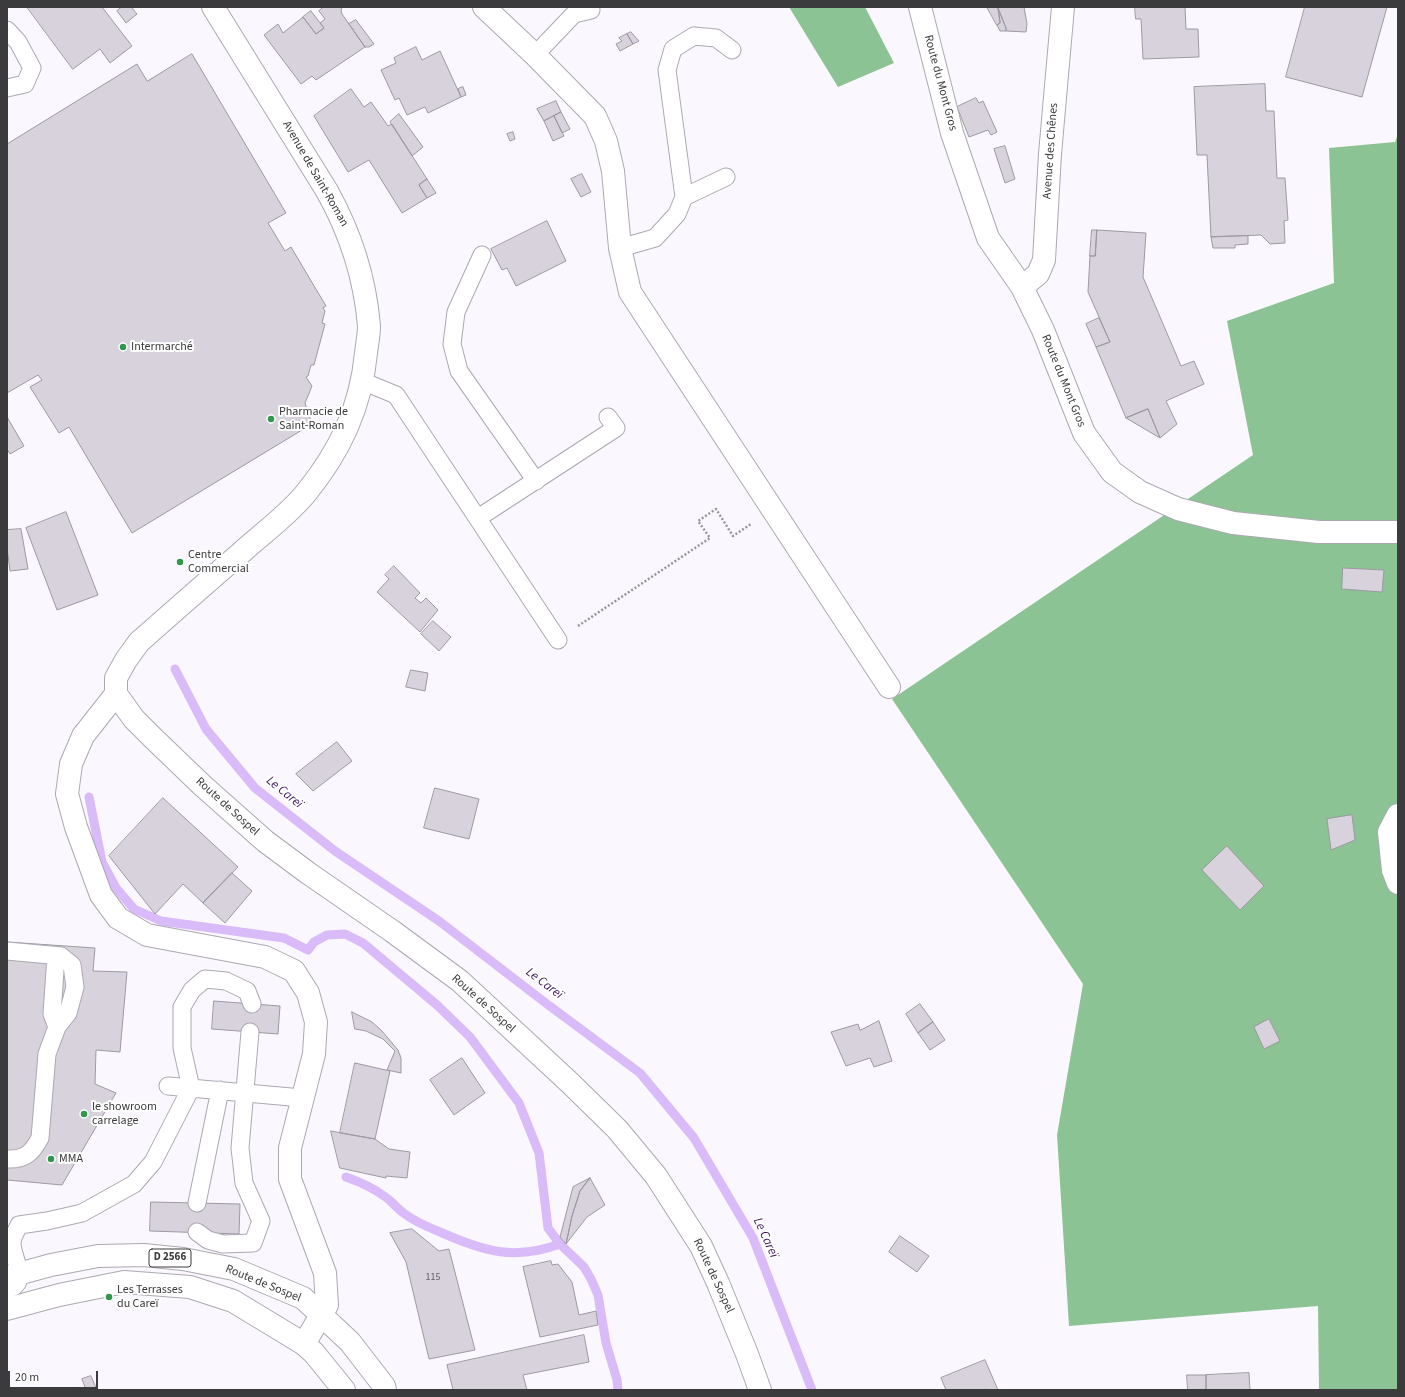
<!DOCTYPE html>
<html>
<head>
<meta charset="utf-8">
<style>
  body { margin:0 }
  #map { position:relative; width:1405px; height:1397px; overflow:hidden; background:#fbf7ff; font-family:"Source Sans 3",sans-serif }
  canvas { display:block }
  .frame { position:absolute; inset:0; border:8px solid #3b3a3d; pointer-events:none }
  .scale { position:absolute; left:8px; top:1371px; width:90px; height:18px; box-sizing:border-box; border:2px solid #3b3a3d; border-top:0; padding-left:5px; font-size:12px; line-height:14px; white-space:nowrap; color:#3b3a3d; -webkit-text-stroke:3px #fff; paint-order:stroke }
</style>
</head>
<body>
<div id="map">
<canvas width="1405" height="1397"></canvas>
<div class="frame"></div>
<div class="scale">20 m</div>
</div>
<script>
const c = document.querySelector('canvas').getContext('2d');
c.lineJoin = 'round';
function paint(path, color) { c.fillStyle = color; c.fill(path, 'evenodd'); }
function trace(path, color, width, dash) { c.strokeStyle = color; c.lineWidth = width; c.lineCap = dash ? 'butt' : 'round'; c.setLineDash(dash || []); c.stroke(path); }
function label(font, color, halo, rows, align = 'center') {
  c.font = font + ' "Source Sans 3",sans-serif'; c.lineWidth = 4; c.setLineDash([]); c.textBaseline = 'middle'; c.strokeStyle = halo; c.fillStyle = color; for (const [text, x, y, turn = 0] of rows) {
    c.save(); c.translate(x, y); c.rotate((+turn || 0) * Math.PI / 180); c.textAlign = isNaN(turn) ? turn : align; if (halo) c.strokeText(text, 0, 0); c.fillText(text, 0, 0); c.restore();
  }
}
const forest = new Path2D(`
  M789,7H865L894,63L838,87Z
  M1398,134V1390H1319L1318,1306L1069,1326L1057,1135L1083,984L892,699L1253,455L1227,321L1334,283L1329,148L1395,142Z`);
const stream = new Path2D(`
  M175,669L206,729L255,788L335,851L439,921L547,1004L640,1073L694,1138L753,1238L812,1390
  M89,797L102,862L116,888L134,909L161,921L284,938L308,950L314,942L327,935L345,934L363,943L437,1005L470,1037L519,1103L539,1153L548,1228L560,1244L584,1267L591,1279L598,1295L606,1343L617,1380L618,1390
  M346,1177C360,1182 372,1187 384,1196C392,1201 397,1209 405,1214C415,1222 428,1227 440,1232C483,1251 514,1261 560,1244`);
const building = new Path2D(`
  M27,7H102L132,46L110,63L100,49L73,69Z
  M122,7H131L137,14L126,23L117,11Z
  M324,7H340L342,9L341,10L342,14L365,47L316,80L312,76L301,84L264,35L278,24L283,33L303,17L316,34L324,28L320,23L325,19L319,11Z
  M987,7H1000L998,8L1000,23L997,25Z
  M1000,7H1024L1027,24L1026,32L1006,31V28L998,8Z
  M1135,7H1185L1186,29H1198L1199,57L1143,59L1141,19H1136Z
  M1305,7H1387L1362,97L1286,77Z
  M998,8L1006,28V31H1000L997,25L1000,23Z
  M311,11L324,28L316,34L303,17Z
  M356,20L374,44L369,47H365L349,24Z
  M631,32L639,41L633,44L627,34Z
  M627,34L633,44L620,51L616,44L622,41L619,38Z
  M416,47L422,60L440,51L461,97L428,113L425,107L407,115L399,98L395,100L381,70L396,63L394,58Z
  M192,54L286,213L268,223L285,251L291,247L326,306L323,308L325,311L322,323L325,324L314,365H311L308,376L306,377L312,386L305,403L312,424L132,533L69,427L59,433L30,387L42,380L38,375L7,393V144L137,64L147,81Z
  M1265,84L1266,111H1274L1277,178H1285L1288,220L1284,221L1285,243L1270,244L1261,235L1211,237L1207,155H1197L1194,87Z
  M463,87L466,95L461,97L458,89Z
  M351,89L364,107L371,102L388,126L392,124L427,179L419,185L427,198L402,213L369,160L348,172L314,116Z
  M976,98L979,103L983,101L997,132L991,135L988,130L969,137L957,107Z
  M556,101L561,112L544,121L537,109Z
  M561,112L570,129L562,133L554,116Z
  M399,114L423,147L412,156L390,122Z
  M554,116L564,136L553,141L544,121Z
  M513,132L515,139L510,141L507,134Z
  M1005,146L1015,179L1005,183L994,149Z
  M582,174L591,192L581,197L571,179Z
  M427,179L436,193L427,198L419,185Z
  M547,221L566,261L516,286L507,268L502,270L491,249Z
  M1092,230H1097L1095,256H1090Z
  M1097,230L1146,233L1143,277L1181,366L1194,361L1204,384L1166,401L1177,424L1160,438L1148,409L1126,418L1096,347L1110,342L1088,292L1090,256H1095Z
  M1248,236V244L1235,245V248H1213L1211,237Z
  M1099,318L1110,342L1096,347L1086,324Z
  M1148,409L1160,438L1126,418Z
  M7,417L24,446L10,454L7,449Z
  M66,512L98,595L57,610L26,528Z
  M21,529L28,569L10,571L7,548V530Z
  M394,566L420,593L415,598L421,603L426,598L438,610L420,632L377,592L389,579L385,575Z
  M1343,568L1384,570L1382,592L1342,589Z
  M433,621L451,637L439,651L421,634Z
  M411,670L428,673L425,691L406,687Z
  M337,742L352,761L313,791L296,774Z
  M435,788L479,799L469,839L424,828Z
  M163,798L238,867L203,903L183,884L155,914L109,856Z
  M1352,815L1355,840L1331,850L1327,819Z
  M1227,846L1264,886L1240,910L1202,870Z
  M232,873L252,891L225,923L203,903Z
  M7,942L95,948L93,971L127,972L120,1052L96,1050L95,1084L116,1093L62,1185L7,1180Z
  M214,1001L280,1006L278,1034L212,1029Z
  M920,1004L933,1022L918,1033L906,1014Z
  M352,1012L372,1022L382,1031L398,1050L401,1058V1073L387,1070L395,1051L383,1039L366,1031L355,1029Z
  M1269,1019L1280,1041L1264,1049L1254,1027Z
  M879,1021L892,1061L874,1067L870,1058L846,1066L831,1032L858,1024L860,1030Z
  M933,1022L945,1040L930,1050L918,1033Z
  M462,1058L485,1093L454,1115L430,1080Z
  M355,1063L390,1071L375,1139L340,1133Z
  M331,1131L375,1139L389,1149L410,1152L407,1178L386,1176V1178L340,1168Z
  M590,1178L580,1191L572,1216L566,1244L560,1237L573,1187Z
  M590,1178L605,1205L587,1217L566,1244L572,1216L580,1191Z
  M151,1202L240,1204L239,1234L150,1231Z
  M412,1229L439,1251L449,1249L475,1350L429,1359L406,1262L390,1233Z
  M900,1236L929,1256L917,1272L889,1252Z
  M551,1261L552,1265L558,1264L572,1282L579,1315L596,1311L598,1325L540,1337L523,1267Z
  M584,1335L589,1362L523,1375L527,1390H453L447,1365Z
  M985,1360L998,1390H987L986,1389L983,1390H946L941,1378Z
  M1249,1373L1250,1390H1206V1375Z
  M1187,1375H1206V1390H1188Z
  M91,1376L97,1390H86L82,1379Z`);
const path = new Path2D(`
  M578,626L710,538L698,521L716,509L733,536L751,524`);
const lane = new Path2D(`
  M7,30L18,42L32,68L25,84L7,88
  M535,55L574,14L591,10
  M684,197L726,177
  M620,248L655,238L677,214L684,197L667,70L673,49L694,36L716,38L732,50
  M482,255L456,312L452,344L459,371L536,481
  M362,381L396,395L558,640
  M478,518L616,428L608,417
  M7,951L61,956L72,965L75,987L68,1013L57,1027L47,1054L40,1138C32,1153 25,1160 7,1159
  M56,956L52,1014L57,1027
  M168,1086L302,1098
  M197,1203L220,1090
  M197,1232L208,1240L223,1244L253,1243L261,1221L244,1183L240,1148L250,1032
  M7,1290C31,1282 12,1259 12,1243C12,1237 17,1230 19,1225L47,1221L82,1213L134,1184L153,1162L191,1088L182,1048V1007L192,990L205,979L226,981L247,991L252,1004`);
const street = new Path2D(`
  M484,7L535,55L595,116L606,141L613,171L620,248L630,292L889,687
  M920,7L952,133L988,238L1022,287L1043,330L1084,433L1112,472L1140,492L1178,509L1233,523L1319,532H1398
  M1022,287L1038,274L1044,260L1050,154L1063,7
  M1398,815L1389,832L1393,870L1398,883`);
const secondary = new Path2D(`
  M116,694L134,719L152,737L203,786L265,841L308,873L392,931L460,981L569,1082L617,1129L656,1176L701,1246L718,1283L747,1354L760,1390
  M116,694L83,736L71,764L67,794L76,827L101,895L118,918L147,935L265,957L294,971L308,993L316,1022L314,1054L290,1148V1179L325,1273L327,1305L304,1344
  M116,694V678L126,660L139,642C173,612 207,582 242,552C263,533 288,515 306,493C340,451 361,407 366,353C367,344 369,335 369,326C365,277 351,234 327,191L213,7`);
const primary = new Path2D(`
  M7,1277L51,1265L98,1256L144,1255L183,1259L234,1269L303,1298L350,1342L384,1386L385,1390
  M7,1309L59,1295L124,1282L190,1287L233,1301L304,1344L314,1353L344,1390`);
const markers = [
  [123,347,4,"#31974d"],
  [271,419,4,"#31974d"],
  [180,562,4,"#31974d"],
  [84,1114,4,"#31974d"],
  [51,1159,4,"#31974d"],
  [109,1297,4,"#31974d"]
];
const numberNames = [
  ["115",433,1278]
];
const shields = [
  [170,1258,42]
];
const shieldNames = [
  ["D 2566",170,1258]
];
const streetNames = [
  ["Route du Mont Gros",940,83,75],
  ["Avenue des Chênes",1051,151,-86],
  ["Avenue de Saint-Roman",315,174,60],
  ["Route du Mont Gros",1063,381,68],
  ["Route de Sospel",227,807,42],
  ["Route de Sospel",483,1004,42],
  ["Route de Sospel",713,1276,65],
  ["Route de Sospel",263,1284,22]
];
const poiNames = [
  ["Intermarché",131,347],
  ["Pharmacie de",279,412],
  ["Saint-Roman",279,426],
  ["Centre",188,555],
  ["Commercial",188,569],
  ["le showroom",92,1107],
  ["carrelage",92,1121],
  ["MMA",59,1159],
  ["Les Terrasses",117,1290],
  ["du Careï",117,1304]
];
const waterNames = [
  ["Le Careï",284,793,39],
  ["Le Careï",544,984,37],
  ["Le Careï",765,1238,65]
];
paint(forest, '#8bc394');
trace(stream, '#d8bbf8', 9);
paint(building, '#d7d2dc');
trace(building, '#9d99a2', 1);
trace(lane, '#aca8b1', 19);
trace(street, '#aca8b1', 24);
trace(secondary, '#aca8b1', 24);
trace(primary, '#aca8b1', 24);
trace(path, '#98969b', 2.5, [2, 2]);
trace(lane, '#fff', 17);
trace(street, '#fff', 22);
trace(secondary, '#fff', 22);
trace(primary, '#fff', 22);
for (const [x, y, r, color] of markers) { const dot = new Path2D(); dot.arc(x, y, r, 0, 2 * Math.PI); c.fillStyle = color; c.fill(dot); trace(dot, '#fff', 1.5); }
label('10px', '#626065', null, numberNames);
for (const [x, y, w] of shields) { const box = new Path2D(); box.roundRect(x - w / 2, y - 9, w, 18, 3); c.fillStyle = '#fff'; c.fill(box); trace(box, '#3b3a3d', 1); }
label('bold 11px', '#3b3a3d', null, shieldNames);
label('12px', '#3b3a3d', '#fff', streetNames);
label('12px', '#3b3a3d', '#fff', poiNames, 'left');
label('italic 13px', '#3d155b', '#fff', waterNames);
</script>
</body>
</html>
